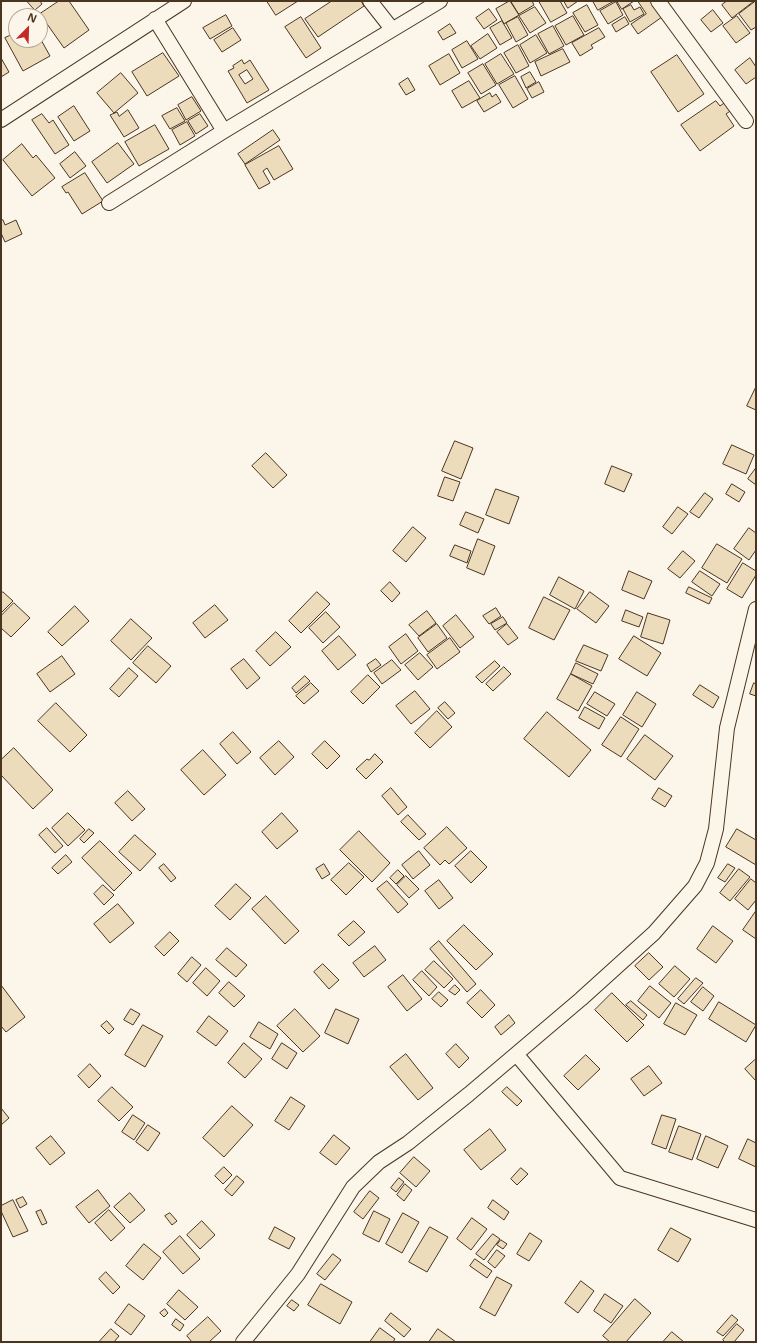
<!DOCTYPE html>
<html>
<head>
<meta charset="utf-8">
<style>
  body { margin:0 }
  #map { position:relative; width:757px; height:1343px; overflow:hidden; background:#fbf6e9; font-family:"Open Sans",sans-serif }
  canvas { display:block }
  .frame { position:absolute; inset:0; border:2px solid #4a3520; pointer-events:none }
  .north { position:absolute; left:8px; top:8px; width:40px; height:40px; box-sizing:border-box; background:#fbf6e9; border:1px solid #b4a999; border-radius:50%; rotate:23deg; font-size:11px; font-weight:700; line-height:16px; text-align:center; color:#4a3520 }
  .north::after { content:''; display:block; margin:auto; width:14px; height:18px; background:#c62828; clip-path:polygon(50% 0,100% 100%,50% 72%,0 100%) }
</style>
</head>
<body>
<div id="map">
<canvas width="757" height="1343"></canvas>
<div class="frame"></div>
<div class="north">N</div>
</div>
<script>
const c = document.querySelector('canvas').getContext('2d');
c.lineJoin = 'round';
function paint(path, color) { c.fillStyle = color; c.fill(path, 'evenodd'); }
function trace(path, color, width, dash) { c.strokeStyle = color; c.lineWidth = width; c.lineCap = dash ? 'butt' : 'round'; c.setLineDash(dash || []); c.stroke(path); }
const building = new Path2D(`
  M27,1H40L42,4L35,10Z
  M59,1H69L89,30L64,48L40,14Z
  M267,1H298L276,15Z
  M332,1H361L364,6L318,37L305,19Z
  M510,1L519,15L504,24L496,9Z
  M511,1H532L534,5L519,14Z
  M539,1H560L567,13L551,22Z
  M564,1H578L568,8Z
  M593,1H614L598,10Z
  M617,1H634L622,9Z
  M638,1H651L662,17L638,34L631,24L646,14Z
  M727,1H754L732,18L722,5Z
  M756,1V27L751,30L739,14Z
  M616,2L623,15L608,24L600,11Z
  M587,5L598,25L585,32L573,13Z
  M631,5L634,10L640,7L644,14L630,22L623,9Z
  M535,7L546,23L530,33L519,16Z
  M489,9L497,20L484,29L476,18Z
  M713,10L723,23L711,32L701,20Z
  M226,15L232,26L210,39L203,28Z
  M573,16L584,35L566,45L555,26Z
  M737,16L750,33L736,43L723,26Z
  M301,17L321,48L306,58L285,27Z
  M518,17L528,35L516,42L506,23Z
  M625,17L629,24L616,32L612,25Z
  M502,21L512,38L500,45L490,28Z
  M450,24L456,33L443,40L438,32Z
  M553,26L564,46L549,54L538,34Z
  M233,28L241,40L222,52L214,40Z
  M599,28L605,37L591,45L593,48L580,56L572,43Z
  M16,33V40H40V38L50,56L23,71L5,38Z
  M488,34L497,48L480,59L471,46Z
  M536,35L547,53L530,63L520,45Z
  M467,41L478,59L462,68L452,50Z
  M518,45L529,66L516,73L504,53Z
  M563,49L570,62L541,76L535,62Z
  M163,53L179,76L147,96L132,72Z
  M449,54L460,73L440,85L429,66Z
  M501,54L514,74L497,84L485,64Z
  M677,55L704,94L678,112L651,72Z
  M1,58L9,72L1,77Z
  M750,58L756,67V77L746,84L735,70Z
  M242,60L244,64L250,60L269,90L247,103L228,71L234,68L233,66ZM247,70L253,79L245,84L239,75Z
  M483,64L496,85L481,94L468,73Z
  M530,72L536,82L526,88L521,77Z
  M121,73L138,93L114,113L97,93Z
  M515,76L528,99L513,108L499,85Z
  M408,78L415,90L406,95L399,84Z
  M469,81L480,98L462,108L452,91Z
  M539,82L544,92L532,98L527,89Z
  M490,93L492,97L496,94L501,102L484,112L477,101Z
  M192,97L201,111L186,120L178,105Z
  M716,101L720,106L727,101L733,109L726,114L734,126L700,151L681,125Z
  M74,106L90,131L74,141L58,117Z
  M177,108L185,121L170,129L162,116Z
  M128,110L139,128L124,137L110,115L117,112L119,116Z
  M42,114L49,123L53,120L69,145L55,154L32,120Z
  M200,114L208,126L196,134L188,121Z
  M187,122L195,136L180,145L172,130Z
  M155,125L169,149L139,166L125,142Z
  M273,130L280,140L245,164L238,154Z
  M118,143L134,164L107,183L92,162Z
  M22,144L33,158L36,155L55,178L32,196L3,160Z
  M279,146L293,169L274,180L267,168L263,171L270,183L259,189L245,165Z
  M75,152L86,166L70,178L60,164Z
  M85,173L103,201L82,214L68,192L66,193L62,187Z
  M3,220L5,225L16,220L22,234L5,242L1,233V221Z
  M756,387V410L747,406Z
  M455,441L473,448L461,479L442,471Z
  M732,445L754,455L746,474L723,464Z
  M266,453L287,475L273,488L252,466Z
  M612,466L632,474L624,492L605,484Z
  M756,468V485L748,479Z
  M445,477L460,482L453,501L438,496Z
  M732,484L745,492L739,502L726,494Z
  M496,489L519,497L509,524L486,515Z
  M705,493L713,499L699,518L690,512Z
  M678,507L688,514L672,534L663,527Z
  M466,512L484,519L478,533L460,525Z
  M413,527L426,538L406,562L393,551Z
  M749,528L756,533V550L749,560L734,549Z
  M478,539L495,546L484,575L467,568Z
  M717,544L742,559L727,583L702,568Z
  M455,545L471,551L467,563L450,556Z
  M683,551L695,561L680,578L668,569Z
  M743,563L756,571V575L742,598L727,589Z
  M629,571L652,581L644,599L622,590Z
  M700,571L720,584L712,596L692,582Z
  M559,577L584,591L575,609L550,595Z
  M390,582L400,593L392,602L381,591Z
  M689,587L712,598L709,604L686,593Z
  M3,592L13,601L1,613V594Z
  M317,592L330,604L301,633L289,621Z
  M590,592L609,606L596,623L577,609Z
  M544,597L570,610L554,640L529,628Z
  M14,603L30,618L11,637L1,628V616Z
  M215,605L228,620L205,638L193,623Z
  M75,606L89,621L62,646L48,632Z
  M496,608L501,616L489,624L483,616Z
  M626,610L643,617L639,627L622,621Z
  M427,611L436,623L419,636L409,625Z
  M326,612L340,627L323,643L309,628Z
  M648,613L670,620L663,644L641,637Z
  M456,615L474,637L460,648L443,626Z
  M503,617L507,623L495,630L491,624Z
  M131,619L152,638L131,660L111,641Z
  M437,624L447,638L428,652L418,638Z
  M507,624L518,638L508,645L497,632Z
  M276,632L291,647L270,666L256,651Z
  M406,634L418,651L401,664L389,647Z
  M339,636L356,655L338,670L322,651Z
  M634,636L661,653L647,676L619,659Z
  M450,638L460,652L437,669L427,655Z
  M584,645L608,655L601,671L576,661Z
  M148,646L171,666L156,683L133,663Z
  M420,653L433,667L418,680L405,665Z
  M62,656L75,674L50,692L37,674Z
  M244,659L260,678L247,689L231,669Z
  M376,659L381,665L371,672L367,665Z
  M392,660L401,670L382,684L374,673Z
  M495,661L500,666L482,683L476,677Z
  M576,663L598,674L593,684L571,674Z
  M504,667L511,674L493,691L486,684Z
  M129,668L138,676L119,697L110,689Z
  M571,674L592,686L578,711L557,699Z
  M368,675L380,687L363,704L351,692Z
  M305,676L310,681L296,693L292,688Z
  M311,683L319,691L304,704L296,696Z
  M754,683L756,684V696L750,694Z
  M700,685L719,697L713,708L693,695Z
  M415,691L430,709L411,724L396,706Z
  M595,692L615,704L607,716L587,704Z
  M637,692L656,704L642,727L623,715Z
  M445,702L455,713L448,719L438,708Z
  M56,703L87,735L70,752L38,721Z
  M585,707L605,718L599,729L579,718Z
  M437,711L452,727L430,748L415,733Z
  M547,712L591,750L569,777L524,739Z
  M621,717L639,729L621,757L602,745Z
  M233,732L251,752L237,764L220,744Z
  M645,735L673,756L655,780L627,759Z
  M279,741L294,757L275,775L260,758Z
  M325,741L340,756L327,769L312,754Z
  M14,748L53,790L33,809L1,775V760Z
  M203,750L226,775L204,795L181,770Z
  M375,754L383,762L366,779L356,769L367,759L369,760Z
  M391,788L407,807L398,815L382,796Z
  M659,788L672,796L665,807L652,799Z
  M128,791L145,809L132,821L115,803Z
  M68,813L85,830L68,846L52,828Z
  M282,813L298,831L277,849L262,832Z
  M408,815L426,834L419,840L401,822Z
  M447,827L467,848L449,864L445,860L440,865L424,848Z
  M47,828L63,846L55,853L39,835Z
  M89,829L94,833L84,843L80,839Z
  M737,829L756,840V865L726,847Z
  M359,831L390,863L372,882L340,850Z
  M135,835L156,854L140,871L119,852Z
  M100,841L132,873L114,891L82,858Z
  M419,851L430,865L413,879L402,865Z
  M471,851L487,867L471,883L455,866Z
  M66,855L72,862L58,874L52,868Z
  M349,863L364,877L346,895L331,880Z
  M164,864L176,878L171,882L159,868Z
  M324,864L330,874L322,879L316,869Z
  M728,864L735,868L725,882L718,878Z
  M739,869L750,877L730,901L720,893Z
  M398,870L404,876L396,884L390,878Z
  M406,876L419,889L409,898L397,885Z
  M751,879L756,883V900L748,910L735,899Z
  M439,880L453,898L439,909L425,891Z
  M387,881L408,904L398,913L377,889Z
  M236,884L251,898L230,920L215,906Z
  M103,885L114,895L104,905L94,894Z
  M266,896L299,931L285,944L252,909Z
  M118,904L134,923L110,943L94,924Z
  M756,911V939L743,930Z
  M354,921L365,932L349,946L338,935Z
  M464,925L493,954L476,970L447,941Z
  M713,926L733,941L716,963L697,949Z
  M170,932L179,941L164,956L155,947Z
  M439,941L476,984L467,992L430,949Z
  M375,946L386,960L364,977L353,963Z
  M227,948L247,965L236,977L216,960Z
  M649,953L663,967L649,980L635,966Z
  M192,957L201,965L187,982L178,974Z
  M434,961L453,979L444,988L425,970Z
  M323,964L339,980L329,989L314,972Z
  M675,966L690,979L674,997L659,984Z
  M206,968L220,981L207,996L193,983Z
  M422,971L437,987L429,996L413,980Z
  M403,975L422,999L407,1011L388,987Z
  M696,978L703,983L684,1004L678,999Z
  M229,982L245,996L234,1007L219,993Z
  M1,985L25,1017L6,1032L1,1026Z
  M455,985L460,990L455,995L449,991Z
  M650,986L671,1003L659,1018L638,1001Z
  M703,987L714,996L703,1011L691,1002Z
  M481,990L495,1005L482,1018L467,1003Z
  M439,992L448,1000L441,1007L432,999Z
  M612,993L644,1025L627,1042L595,1010Z
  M631,1001L647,1015L643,1020L626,1005Z
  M719,1002L756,1025L746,1042L709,1019Z
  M676,1003L697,1015L685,1035L664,1024Z
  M131,1009L140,1014L133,1025L124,1020Z
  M295,1009L320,1036L303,1052L277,1026Z
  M336,1009L359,1019L348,1044L325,1033Z
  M509,1015L515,1023L501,1035L495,1027Z
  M209,1016L228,1031L216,1046L197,1032Z
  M107,1021L114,1029L109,1034L101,1026Z
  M259,1022L278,1034L270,1049L250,1037Z
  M143,1025L163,1036L145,1067L125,1055Z
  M244,1043L262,1059L245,1078L228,1063Z
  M282,1043L297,1053L287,1069L272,1059Z
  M456,1044L469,1058L459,1068L446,1054Z
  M406,1054L433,1088L418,1100L390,1067Z
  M586,1055L600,1069L578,1090L564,1076Z
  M756,1059V1081L745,1069Z
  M90,1064L101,1076L89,1088L78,1076Z
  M649,1066L662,1083L644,1096L631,1079Z
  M112,1087L133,1107L119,1121L98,1101Z
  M507,1087L522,1101L517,1106L502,1092Z
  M291,1097L305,1106L289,1130L275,1121Z
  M232,1106L253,1125L224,1157L203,1138Z
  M1,1108L9,1118L1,1125Z
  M133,1115L145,1123L134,1140L122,1132Z
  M662,1115L676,1119L666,1149L652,1144Z
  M148,1125L160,1133L148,1151L136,1142Z
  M679,1126L701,1134L692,1160L669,1152Z
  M490,1129L506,1150L481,1170L464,1150Z
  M334,1135L350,1148L336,1165L320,1153Z
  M51,1136L65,1153L50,1165L36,1148Z
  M706,1136L728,1146L718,1168L697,1159Z
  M748,1139L756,1143V1167L739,1159Z
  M414,1157L430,1171L416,1187L400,1173Z
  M224,1167L232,1175L223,1184L215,1176Z
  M521,1168L528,1174L517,1185L511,1179Z
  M237,1176L244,1182L232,1196L225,1190Z
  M399,1178L404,1182L396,1192L391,1188Z
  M405,1184L412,1190L404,1201L397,1195Z
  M98,1190L110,1206L89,1223L76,1207Z
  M370,1191L379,1198L363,1219L354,1212Z
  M130,1193L145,1210L130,1223L114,1207Z
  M23,1197L27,1204L20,1208L16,1200Z
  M13,1200L28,1231L13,1237L1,1211V1206Z
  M493,1200L509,1212L504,1220L488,1208Z
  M41,1210L47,1223L42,1225L36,1212Z
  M109,1210L125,1228L111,1241L95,1223Z
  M374,1211L390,1219L379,1242L363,1234Z
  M170,1213L177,1221L172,1225L165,1216Z
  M403,1213L419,1222L402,1253L386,1244Z
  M472,1218L487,1229L471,1250L457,1239Z
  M202,1221L215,1235L200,1249L187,1235Z
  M275,1227L295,1238L289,1249L269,1239Z
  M430,1227L448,1237L427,1272L409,1262Z
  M671,1228L691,1239L678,1262L658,1250Z
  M530,1233L542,1241L529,1261L517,1254Z
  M493,1234L500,1239L484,1260L476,1254Z
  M180,1236L200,1259L183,1274L163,1252Z
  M501,1240L507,1244L503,1249L497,1245Z
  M144,1244L161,1258L143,1280L126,1266Z
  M497,1250L505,1256L495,1268L488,1262Z
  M333,1254L341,1260L325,1280L317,1274Z
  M475,1259L492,1271L487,1278L470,1266Z
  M106,1272L120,1287L113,1294L99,1279Z
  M497,1277L512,1285L495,1316L480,1308Z
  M581,1281L594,1291L578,1313L565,1303Z
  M321,1284L352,1302L340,1324L308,1305Z
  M179,1290L198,1307L185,1320L167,1304Z
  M605,1294L623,1306L611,1323L594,1311Z
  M635,1299L651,1313L626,1342H610L603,1336Z
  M292,1300L299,1305L294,1311L287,1306Z
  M129,1304L145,1316L131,1335L115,1323Z
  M165,1309L168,1313L164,1317L160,1313Z
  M391,1313L411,1329L404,1337L385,1321Z
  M732,1315L738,1320L723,1336L717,1332Z
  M208,1317L221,1331L209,1342H192L187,1336Z
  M176,1319L184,1325L180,1331L172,1325Z
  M737,1324L744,1330L734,1342H725L723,1340Z
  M380,1328L395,1339L393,1342H370Z
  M111,1329L119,1336L114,1342H99Z
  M438,1329L456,1342H429Z
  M672,1332L684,1342H663Z`);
const minor = new Path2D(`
  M370,1L392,29
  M658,1L746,121
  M155,19L224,131
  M1,120L184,1
  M109,203L224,131L440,1
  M517,1055L620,1178L756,1220
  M243,1342L298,1274L353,1187L379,1162L408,1143L469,1094L581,999L654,933L695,886L707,863L716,829L727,728L756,609`);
paint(building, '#ecdcbc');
trace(building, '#4a3520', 1);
trace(minor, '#4a3520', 16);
trace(minor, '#fbf6e9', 14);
</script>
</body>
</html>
